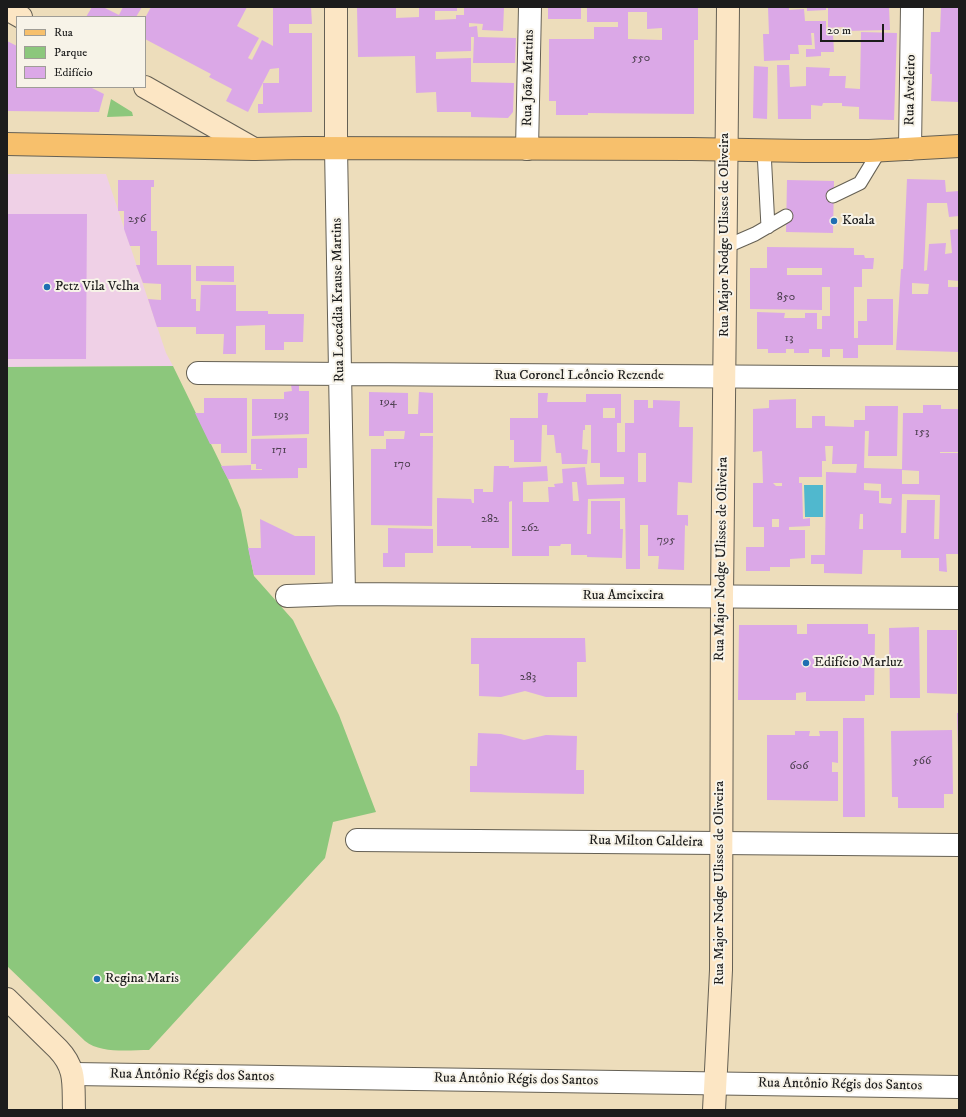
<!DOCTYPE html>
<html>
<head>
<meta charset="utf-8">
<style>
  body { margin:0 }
  #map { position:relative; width:966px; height:1117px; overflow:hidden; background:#edddbb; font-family:"IM FELL DW Pica",serif }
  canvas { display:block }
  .frame { position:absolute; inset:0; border:8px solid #1c1c1c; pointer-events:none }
  .legend { position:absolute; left:16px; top:16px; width:130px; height:72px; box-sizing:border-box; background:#f7f3e8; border:1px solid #9f9d96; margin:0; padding:5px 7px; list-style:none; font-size:12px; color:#1c1c1c }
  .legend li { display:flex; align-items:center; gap:8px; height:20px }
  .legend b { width:20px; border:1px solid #9f9d96 }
  .scale { position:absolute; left:820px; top:24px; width:64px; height:18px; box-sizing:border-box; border:2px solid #1c1c1c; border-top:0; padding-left:5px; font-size:12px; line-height:14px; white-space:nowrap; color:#1c1c1c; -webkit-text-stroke:3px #f7f3e8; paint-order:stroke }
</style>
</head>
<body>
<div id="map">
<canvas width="966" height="1117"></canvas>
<div class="frame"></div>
<ul class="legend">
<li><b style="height:5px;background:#f7c06c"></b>Rua</li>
<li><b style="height:11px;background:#8cc77c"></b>Parque</li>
<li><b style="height:11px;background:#dba8e7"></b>Edifício</li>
</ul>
<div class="scale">20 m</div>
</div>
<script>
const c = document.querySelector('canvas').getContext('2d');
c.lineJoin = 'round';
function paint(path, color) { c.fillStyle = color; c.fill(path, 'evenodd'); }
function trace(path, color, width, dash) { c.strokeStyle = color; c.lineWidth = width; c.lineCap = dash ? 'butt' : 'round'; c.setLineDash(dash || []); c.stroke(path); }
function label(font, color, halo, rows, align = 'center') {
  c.font = font + ' "IM FELL DW Pica",serif'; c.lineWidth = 4; c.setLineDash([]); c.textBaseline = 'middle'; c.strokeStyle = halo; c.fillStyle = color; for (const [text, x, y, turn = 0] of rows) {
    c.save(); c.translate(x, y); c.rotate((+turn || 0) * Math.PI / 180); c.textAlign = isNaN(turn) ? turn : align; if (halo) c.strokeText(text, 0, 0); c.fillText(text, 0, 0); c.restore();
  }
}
const built = new Path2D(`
  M7,174H106L166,353L173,366L7,367Z`);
const green = new Path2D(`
  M111,99L132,112L133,116L107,117Z
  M173,366L228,479L241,510L254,576L293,620L339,715L376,812L333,822L325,858L149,1050C130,1050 101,1054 85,1041L7,966V367Z`);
const water = new Path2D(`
  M804,485H823V517H805Z`);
const building = new Path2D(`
  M92,7H103L119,15L123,7H142L136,17H86Z
  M151,7H247L237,26L259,38L248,58L252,60L262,40L273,46V7H311L312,24H289V33H312V112L258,113V104H263V83H279V68L270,69L248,112L226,101L232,89L209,77L211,74L145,39V18Z
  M357,7H396V18L419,17V7H457V11H435V20L456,19V15H464V7H504L503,31L482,30L483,24L469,23V27L477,26L478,37L516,38L515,63H473L474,37H471V51L436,52V59L471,58V82L514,83L513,112L508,118L471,117V112H437L436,92L416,93L415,56L358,57Z
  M548,7H581V19H548Z
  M587,7H698V40H694V114L588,113V115H556V101H549V39H594V27H618V22H587ZM628,12H647V29L662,28V40L628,39Z
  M768,7H789V10L804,9L805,21H826V33H833L834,52H821V56L806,57V49H815L814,33H811L812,45H798L799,54H790V60L764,61L763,34H769Z
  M807,7H826V10L807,11Z
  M828,7H889L890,30L844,31V27L828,28Z
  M941,7H959V102L931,101L932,74H930L931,32H940Z
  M861,32L897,33L894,120L859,119V107L842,106V103H823L822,106L811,105V119H778L777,65H789L790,87L806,86V67L830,68L829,76H846L845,88L860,89Z
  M7,41L17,46V87H90L104,94L99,112L7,111Z
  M754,66L768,67L767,119L753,118Z
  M907,179L945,180L946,192L959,191V216L949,217L947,203H927L924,271L927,270L929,244L946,243L945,254L952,253L950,230L959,229V281L948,280V287H959V352L896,350L901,269H903ZM912,283L929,284L928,294H912Z
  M118,180H154V187H151V231H157V265H191V299H196V311H200L201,285H236V311H268V314H304L303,342H284V350H265V325L236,326V354H223L224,334H196V327H157L148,299L161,300V284L143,283L136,265H140V246H130L124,229V211H118Z
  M787,180L834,181L833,233L786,232Z
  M7,214H87L86,359H7Z
  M767,247L854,248V255H864L865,258H874L873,269H862V287H854V338H858V321H867V299H893V345H858V358H843V349H830V357H822V349H809V353H794V349H786V353H768V349H757V312L785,313L784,318H805V313H817V329H822V316H830V287H822V310L750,309V268H767ZM787,268H822V275H787Z
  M196,266H234V282L196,281Z
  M291,385H299V391H309V434L252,436V399H284V392L292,391Z
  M369,392L408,393V414H418L419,392L433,393V433H420V436H433L432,526L371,525V449H386V439H404L405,431H384V436H369Z
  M538,393H548L547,402H586V394H621V423H617V452H625V423H634V400H648V408H653V400L680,401L679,427H693L692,483L678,482L677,515H688V526L685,525L684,570L658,569L659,556H648V525H640V569H626L625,498L588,499L587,534H591V501H620V529H623L622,558L587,557V555H571V544H561L560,546H549V556H512V501L509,502V548H471V546H437V498L471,499L472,503H474V489H483V492H493L494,466H509V468L547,466L548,481L523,482V502H549L548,487H555L554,484L563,483L562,469L585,467L587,485L624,484V477H600V463H591V425H585V430H583L582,449L588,450L587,464H562L561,453H556L554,435H547V425H542L541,462H514V440H510V418H538ZM603,408H615V418H603ZM638,453H646V482H638ZM572,482H577L579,501H573Z
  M204,398H247V453H221V444H210L195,413H204Z
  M796,399V428H812V416H825V426L854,427V420H865V406H898L897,456H868L869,431H865L864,468L902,469L903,413H923V405H941V409H959V452H940V453H959V554H946L947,572L939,571V558H901V550H863L862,574L824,573V564H811V555H825L826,472L856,473L857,464H832L833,446H825L826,461H822V477H799V483H802L803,519L810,518V526L789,527V530H805V558L790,559V567H770V571H746V547H764V527H753V483H763L762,451L753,452V409L769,408V400ZM902,470L919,471V484H902ZM773,483H782V486H776ZM864,483L881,484V498H892L891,504L879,503V491L864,490ZM902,494L940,495L939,539H934L935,500H907L906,533H901ZM860,514H863V529H859ZM772,519H779V527H772Z
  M307,438V468H298V478L228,479L221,466L251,465V470H262V469H256V464H251V439Z
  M260,519L295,536H315V575H254L248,548H261Z
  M388,528L433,529V553H405V567H383V553H388Z
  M807,624H868V634H875L874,695H865V701H806V692L796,693V700H738L739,625H797V634H807Z
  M919,627L920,698H890L889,628Z
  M927,630H957V694L927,693Z
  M471,638H585L586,662H577V697H546L525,691L501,697L479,696V664H471Z
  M957,713H959V750H958Z
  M843,718H864L865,817H843Z
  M952,730L953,794H944V808H898V797H892L891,731Z
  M795,731H810L809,736H820L819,731H838V763L832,762V772H838V801L767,800V735H795Z
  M478,733L501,734L524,740L546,735L577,736L576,770H584V794L470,792V766H477Z`);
const lane = new Path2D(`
  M764,151L768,227
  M833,196L860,183L880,150
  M725,247L755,234L786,216`);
const street = new Path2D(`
  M336,148L344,594
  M527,149L530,7
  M910,149L912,7
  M198,373L959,378
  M287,596L344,594L959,598
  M357,840L959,845
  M73,1074L959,1087`);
const secondary = new Path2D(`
  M7,9L21,17
  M145,87L254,149
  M336,148V7
  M7,999L58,1049C77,1069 73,1085 74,1110
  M714,1110L721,970L722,596L728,7`);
const primary = new Path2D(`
  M7,144L254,149L305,148L692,149L804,151H869L959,146`);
const markers = [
  [834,221,4,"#1f6fb2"],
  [47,287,4,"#1f6fb2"],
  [806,663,4,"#1f6fb2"],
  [97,979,4,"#1f6fb2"]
];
const numberNames = [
  ["550",641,59],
  ["256",137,220],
  ["850",786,298],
  ["13",789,339],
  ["194",388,403],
  ["193",281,416],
  ["153",922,433],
  ["171",279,451],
  ["170",402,465],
  ["282",490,520],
  ["262",530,529],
  ["795",666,541],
  ["283",528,678],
  ["566",922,762],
  ["606",799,767]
];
const streetNames = [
  ["Rua João Martins",529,78,-89],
  ["Rua Aveleiro",911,90,-89],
  ["Rua Major Nodge Ulisses de Oliveira",725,235,-90],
  ["Rua Leocádia Krause Martins",339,300,-91],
  ["Rua Coronel Leôncio Rezende",579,376],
  ["Rua Major Nodge Ulisses de Oliveira",722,559,-89],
  ["Rua Ameixeira",623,596],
  ["Rua Milton Caldeira",646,842,1],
  ["Rua Major Nodge Ulisses de Oliveira",720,883,-90],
  ["Rua Antônio Régis dos Santos",192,1076,1],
  ["Rua Antônio Régis dos Santos",516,1080,1],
  ["Rua Antônio Régis dos Santos",840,1085,1]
];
const poiNames = [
  ["Koala",842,221],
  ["Petz Vila Velha",55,287],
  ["Edifício Marluz",814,663],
  ["Regina Maris",105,979]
];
paint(built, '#efd0e6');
paint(green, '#8cc77c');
paint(water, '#50b8ce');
paint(building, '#dba8e7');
trace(lane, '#656054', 15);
trace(street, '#656054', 24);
trace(secondary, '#656054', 24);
trace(primary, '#656054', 24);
trace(lane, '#fff', 13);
trace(street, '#fff', 22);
trace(secondary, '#fce6c4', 22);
trace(primary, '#f7c06c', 22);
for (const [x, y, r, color] of markers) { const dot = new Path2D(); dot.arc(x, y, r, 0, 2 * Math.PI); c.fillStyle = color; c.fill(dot); trace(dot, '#f7f3e8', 1.5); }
label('12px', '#4c3f4f', null, numberNames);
label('14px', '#1c1c1c', '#f7f3e8', streetNames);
label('14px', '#1c1c1c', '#f7f3e8', poiNames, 'left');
</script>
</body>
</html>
